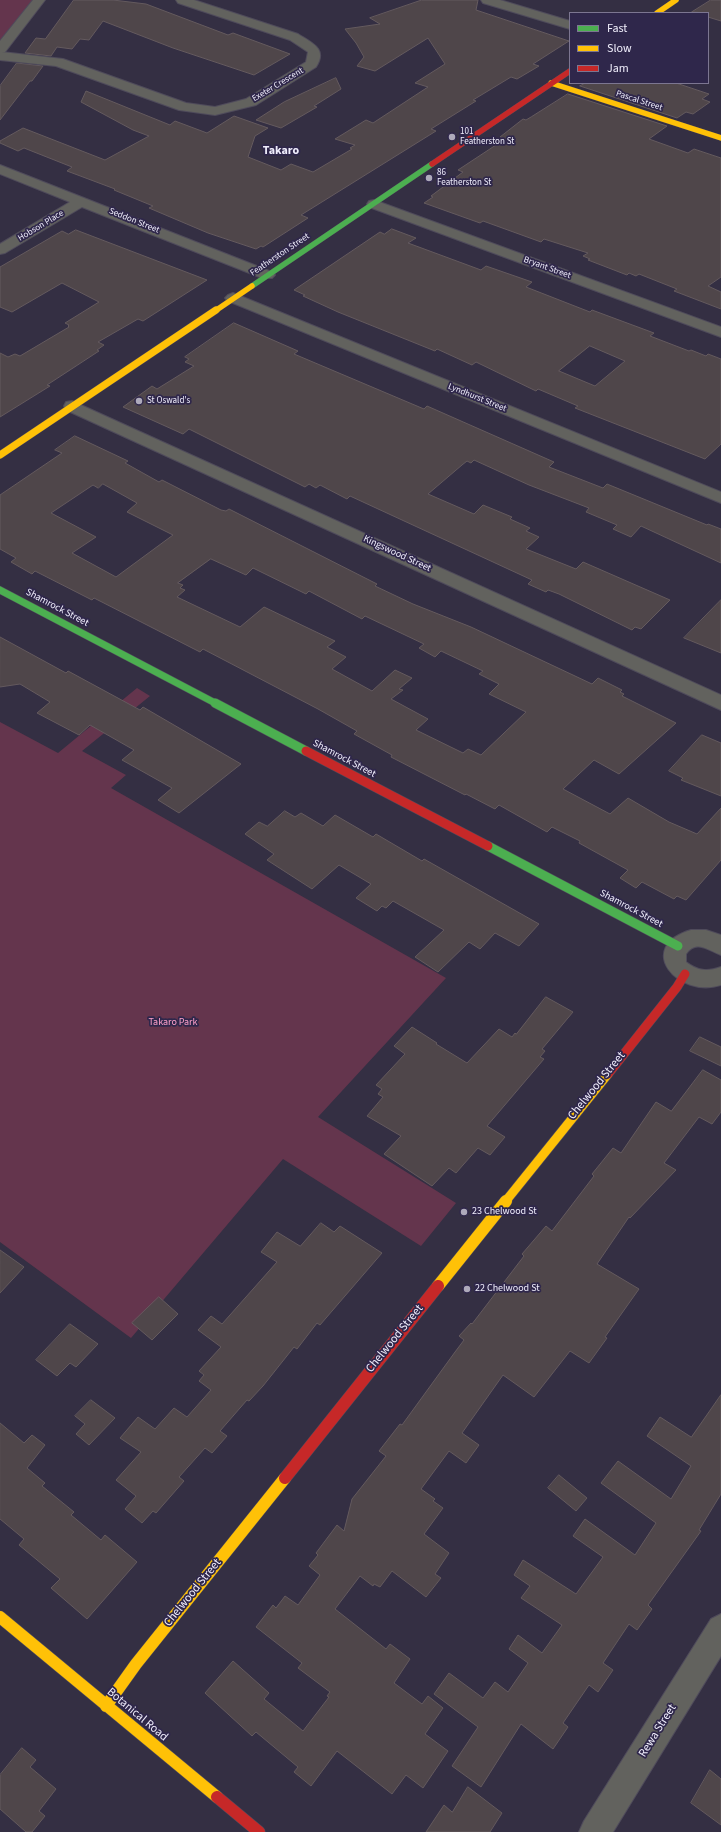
<!DOCTYPE html>
<html>
<head>
<meta charset="utf-8">
<style>
  body { margin:0 }
  #map { position:relative; width:721px; height:1832px; overflow:hidden; background:#342f43; font-family:"Source Sans 3",sans-serif }
  canvas { display:block }
  .legend { position:absolute; left:569px; top:12px; width:140px; height:72px; box-sizing:border-box; background:#2f274b; border:1px solid #7c7691; margin:0; padding:5px 7px; list-style:none; font-size:12px; color:#efedfb }
  .legend li { display:flex; align-items:center; gap:8px; height:20px }
  .legend b { width:20px; border:1px solid #7c7691 }
</style>
</head>
<body>
<div id="map">
<canvas width="721" height="1832"></canvas>
<ul class="legend">
<li><b style="height:5px;background:#4caf50"></b>Fast</li>
<li><b style="height:5px;background:#ffc107"></b>Slow</li>
<li><b style="height:5px;background:#c62828"></b>Jam</li>
</ul>
</div>
<script>
const c = document.querySelector('canvas').getContext('2d');
c.lineJoin = 'round';
function paint(path, color) { c.fillStyle = color; c.fill(path, 'evenodd'); }
function trace(path, color, width, dash) { c.strokeStyle = color; c.lineWidth = width; c.lineCap = dash ? 'butt' : 'round'; c.setLineDash(dash || []); c.stroke(path); }
function label(font, color, halo, rows, align = 'center') {
  c.font = font + ' "Source Sans 3",sans-serif'; c.lineWidth = 3.5; c.setLineDash([]); c.textBaseline = 'middle'; c.strokeStyle = halo; c.fillStyle = color; for (const [text, x, y, turn = 0] of rows) {
    c.save(); c.translate(x, y); c.rotate((+turn || 0) * Math.PI / 180); c.textAlign = isNaN(turn) ? turn : align; if (halo) c.strokeText(text, 0, 0); c.fillText(text, 0, 0); c.restore();
  }
}
const green = new Path2D(`
  M0,0H39L0,51Z
  M137,688L150,696L82,751L126,775L111,788L446,978L318,1117L456,1203L421,1246L283,1159L131,1338L0,1242V722L58,753Z`);
const building = new Path2D(`
  M74,0H113L146,4L228,35L233,33L290,54L254,75L173,48L103,21L89,40L80,39L72,49L57,47L51,56L25,53L36,38L45,39Z
  M422,0H478L476,10L569,41L533,64L539,66L517,79L511,77L473,100L476,101L431,129L436,131L301,215L308,218L263,247L261,246L256,249L208,233L149,208L153,206L114,190L115,189L67,171L72,167L24,148L18,151L0,143V141L23,128L105,160L149,136L133,130L81,102L86,91L170,125L175,121L207,133L234,116L268,128L255,136L248,157L281,170L291,164L313,172L352,149L350,148L355,145L335,139L366,120L373,123L428,87L415,83L445,64L428,38L375,71L357,66L364,57L356,43L345,29L380,24L370,18Z
  M711,0H721V21L708,17V13L692,12Z
  M17,63L43,66L32,81H30L0,120V86Z
  M336,78L341,89L314,106L317,107L281,128L256,120L284,102Z
  M586,83H676L709,94L702,99L710,102L693,114L686,112L677,118L580,86Z
  M568,94L667,126L649,139L688,153L694,149L721,158V277L708,286L721,292V309L674,291L677,289L639,274L636,276L629,273L627,275L588,260L590,259L583,256L588,253L544,239L541,242L483,221L480,223L424,203L433,197L431,196L463,172L458,170L505,139L500,137L523,119L526,120L531,117Z
  M392,229L416,238L408,243L481,270L486,266L532,282L526,287L590,312L592,310L654,333L650,336L689,351L691,350L706,356L708,354L721,359V444L705,459L575,408L578,406L538,389L536,391L476,362L472,365L437,349L435,351L338,312L303,296L305,295L294,290L380,232L384,234ZM590,346L625,361L595,386L559,371Z
  M76,230L207,280L143,321L138,319L98,342L104,345L97,350L99,351L47,385L50,386L0,417V353L8,357L15,354L20,356L69,327L68,326L69,325L65,323L99,302L62,283L12,312L0,307V267L62,231L68,234Z
  M234,323L298,351L294,354L424,409L427,406L554,462L549,467L603,488L607,484L707,525L708,524L721,529V563L641,526L631,537L613,529L617,525L586,512L589,508L529,485L474,460L471,463L467,461L462,465L428,494L474,514L483,505L512,517L510,519L530,528L526,531L539,537L526,549L576,569L583,562L670,600L641,629L635,627L632,630L559,594L548,590L546,592L528,584L532,580L350,496L347,499L320,485L316,488L309,484L305,487L189,429L183,434L123,407L152,386L157,389L194,366L185,362L189,359L185,357Z
  M75,436L128,461L125,463L159,482L162,480L221,510L226,511L229,509L377,584L375,586L413,604L471,627L592,684L598,678L622,690L620,692L624,694L622,696L676,723L619,774L594,760L563,789L610,814L628,798L669,822L697,834L721,808V860L686,900L677,896L674,899L642,882L636,888L620,878L628,870L579,843L580,841L552,827L547,832L499,805L495,809L466,794L465,795L391,757L392,755L354,734L357,731L318,709L203,649L200,652L94,598L92,600L35,571L32,574L11,562L16,558L0,549V495L62,453L55,450ZM103,484L137,503L127,512L173,535L116,577L72,553L96,537L51,513L93,485L98,488ZM211,559L246,575L253,568L306,594L309,591L362,619L365,616L424,644L419,648L435,657L441,651L483,671L479,674L499,684L489,694L526,712L481,755L468,749L463,753L416,730L428,719L391,699L403,690L399,689L412,678L395,670L372,691L332,669L346,657L327,647L335,641L264,607L240,627L177,597L185,590L180,588L183,585L178,583Z
  M721,600V653L684,638Z
  M0,637L66,673L68,671L140,710L143,707L241,764L179,813L158,800L172,788L122,760L134,750L90,725L79,735L37,713L50,702L20,684L0,687Z
  M702,735L721,743V796L681,780L683,778L669,771Z
  M285,811L295,817L301,813L323,826L335,815L373,837L376,834L422,861L424,859L539,924L519,946L495,933L480,949L469,942L438,972L415,957L444,930L393,901L386,908L382,906L377,911L356,898L371,884L339,865L312,889L267,860L274,854L245,834L259,822L267,826Z
  M546,997L573,1012L542,1049L545,1051L540,1057L544,1059L487,1126L505,1137L490,1155L478,1148L456,1173L449,1168L432,1186L384,1154L401,1136L367,1116L383,1097L378,1094L382,1089L376,1085L405,1054L394,1046L412,1027L437,1043L436,1044L467,1063L499,1029L512,1037L515,1033L516,1034Z
  M700,1037L721,1047V1066L690,1051Z
  M703,1070L721,1080V1112L712,1124L699,1117L664,1163L676,1170L630,1218L629,1217L597,1264L639,1289L605,1337L607,1338L589,1363L570,1351L534,1397L503,1375L462,1433L479,1445L466,1463L449,1451L421,1489L435,1499L433,1501L443,1508L424,1534L449,1553L435,1574L441,1578L426,1597L392,1571L380,1587L374,1584L373,1586L360,1576L335,1609L386,1649L390,1644L410,1659L394,1683L422,1704L428,1696L443,1708L425,1734L448,1751L423,1788L406,1775L392,1794L337,1751L311,1786L294,1772L298,1767L256,1732L252,1736L205,1693L233,1661L269,1693L264,1699L303,1731L329,1697L327,1696L330,1692L298,1668L302,1663L256,1627L273,1605L276,1608L285,1596L298,1605L320,1575L309,1566L318,1555L316,1553L337,1525L344,1531L352,1499L386,1456L379,1451L400,1424L402,1425L455,1352L464,1340L459,1336L471,1323L472,1324L524,1256L522,1254L546,1226L552,1231L594,1176L592,1174L613,1148L621,1153L656,1102L671,1111Z
  M321,1223L334,1232L340,1226L382,1253L320,1325L317,1323L297,1349L294,1347L263,1386L249,1401L247,1400L220,1431L227,1436L212,1453L205,1448L179,1477L184,1481L156,1513L153,1511L142,1523L125,1509L136,1496L116,1480L141,1452L120,1438L138,1417L155,1429L174,1408L187,1417L211,1390L199,1381L204,1375L199,1371L221,1347L198,1330L211,1316L222,1324L277,1262L261,1252L277,1232L300,1246Z
  M0,1250L24,1267L0,1293Z
  M159,1297L178,1314L152,1340L132,1323Z
  M70,1324L98,1344L76,1367L70,1363L57,1376L36,1360Z
  M721,1395V1494L699,1530L701,1531L648,1605L652,1609L637,1630L629,1624L603,1663L613,1670L598,1692L589,1685L563,1723L568,1727L553,1749L521,1724L481,1787L452,1766L478,1727L434,1694L449,1673L483,1698L495,1682L508,1692L528,1663L509,1649L518,1635L542,1653L562,1625L521,1598L530,1586L514,1575L523,1560L576,1594L603,1557L573,1536L585,1519L635,1555L656,1523L601,1483L618,1461L671,1499L691,1466L647,1436L660,1417L691,1437Z
  M91,1400L115,1418L89,1445L76,1434L85,1424L75,1416Z
  M0,1423L24,1443L32,1435L45,1445L27,1468L45,1483L42,1486L74,1512L71,1515L101,1540L105,1535L137,1562L87,1619L51,1588L60,1579L19,1545L24,1539L0,1519Z
  M559,1475L587,1498L576,1511L548,1488Z
  M22,1748L36,1760L30,1767L56,1789L39,1811L45,1816L32,1832H26L0,1809V1775Z
  M710,1770L721,1779V1825L691,1803Z
  M468,1787L502,1813L490,1832H426L444,1805L452,1812Z`);
const street = new Path2D(`
  M33,0H45L5,52H2L63,59L186,103L215,107L246,99L306,62L308,52L290,40L178,3L176,0H194L298,34C312,43 328,49 316,67L256,105L215,115L179,110L56,66L0,60V41Z
  M481,0H500L570,21V29L483,3Z
  M0,165L272,272L275,275L272,278H262L82,207L5,253L0,254V244L70,202L0,174Z
  M374,200L721,327V337L369,207L367,204L369,201Z
  M233,293L721,492V503L228,301L225,298L228,295Z
  M72,401L721,695V710L66,410L64,406L66,402Z
  M691,930H706L721,935V955C708,950 696,939 686,954V962C698,971 707,972 721,967V985C678,999 634,947 691,930Z
  M721,1614V1656L613,1832H579L584,1821L711,1619Z`);
const fastFar2 = new Path2D(`
  M252,286L432,164`);
const fastFar1 = new Path2D(`
  M0,590L217,704`);
const fast = new Path2D(`
  M215,703L306,751
  M488,846L678,946`);
const slowFar3 = new Path2D(`
  M657,13L676,0
  M551,83L721,138
  M215,311L252,286`);
const slowFar2 = new Path2D(`
  M0,455L216,310`);
const slowFar1 = new Path2D(`
  M505,1202L608,1074`);
const slow = new Path2D(`
  M438,1286L506,1201
  M0,1617L217,1797
  M106,1706L136,1664L285,1478`);
const jamFar2 = new Path2D(`
  M432,164L570,71`);
const jamFar1 = new Path2D(`
  M306,751L488,846
  M608,1074L677,987L685,974`);
const jam = new Path2D(`
  M285,1478L438,1286
  M217,1797L259,1832`);
const markers = [
  [452,137,4,"#aeaabb"],
  [429,178,4,"#aeaabb"],
  [139,401,4,"#aeaabb"],
  [464,1212,4,"#aeaabb"],
  [467,1289,4,"#aeaabb"]
];
const farStreetnames = [
  ["Exeter Crescent",278,85,-31],
  ["Pascal Street",639,101,18],
  ["Seddon Street",134,221,22],
  ["Hobson Place",41,226,-31],
  ["Featherston Street",280,255,-34],
  ["Bryant Street",547,268,20],
  ["Lyndhurst Street",477,398,22]
];
const farPoinames = [
  ["101",460,132],
  ["Featherston St",460,142],
  ["86",437,173],
  ["Featherston St",437,183],
  ["St Oswald's",147,401]
];
const streetNames = [
  ["Kingswood Street",397,554,25],
  ["Shamrock Street",57,608,28],
  ["Shamrock Street",344,759,28],
  ["Shamrock Street",631,909,28]
];
const parkNames = [
  ["Takaro Park",173,1023]
];
const poiNames = [
  ["23 Chelwood St",472,1212],
  ["22 Chelwood St",475,1289]
];
const farDistrictnames = [
  ["Takaro",281,151]
];
const nearStreetnames = [
  ["Chelwood Street",597,1086,-51],
  ["Chelwood Street",395,1339,-51],
  ["Chelwood Street",193,1593,-51],
  ["Botanical Road",137,1715,40],
  ["Rewa Street",658,1731,-58]
];
paint(green, '#64354d');
paint(building, '#4f464a');
trace(building, '#645a5e', 1);
trace(street, '#4f4b5b', 2);
trace(fastFar2, '#4f4b5b', 6);
trace(fastFar1, '#4f4b5b', 8);
trace(fast, '#4f4b5b', 10);
trace(slowFar3, '#4f4b5b', 6);
trace(slowFar2, '#4f4b5b', 8);
trace(slowFar1, '#4f4b5b', 10);
trace(slow, '#4f4b5b', 13);
trace(jamFar2, '#4f4b5b', 6);
trace(jamFar1, '#4f4b5b', 10);
trace(jam, '#4f4b5b', 13);
paint(street, '#62625e');
trace(fastFar2, '#4caf50', 5.5);
trace(fastFar1, '#4caf50', 7);
trace(fast, '#4caf50', 9);
trace(slowFar3, '#ffc107', 5.5);
trace(slowFar2, '#ffc107', 7);
trace(slowFar1, '#ffc107', 9);
trace(slow, '#ffc107', 12);
trace(jamFar2, '#c62828', 5.5);
trace(jamFar1, '#c62828', 9);
trace(jam, '#c62828', 12);
for (const [x, y, r, color] of markers) { const dot = new Path2D(); dot.arc(x, y, r, 0, 2 * Math.PI); c.fillStyle = color; c.fill(dot); trace(dot, '#2f274b', 1.5); }
label('9px', '#efedfb', '#2f274b', farStreetnames);
label('9px', '#efedfb', '#2f274b', farPoinames, 'left');
label('10px', '#efedfb', '#2f274b', streetNames);
label('10px', '#ffa0ca', '#2f274b', parkNames);
label('10px', '#efedfb', '#2f274b', poiNames, 'left');
label('bold 12px', '#efedfb', '#2f274b', farDistrictnames);
label('12px', '#efedfb', '#2f274b', nearStreetnames);
</script>
</body>
</html>
